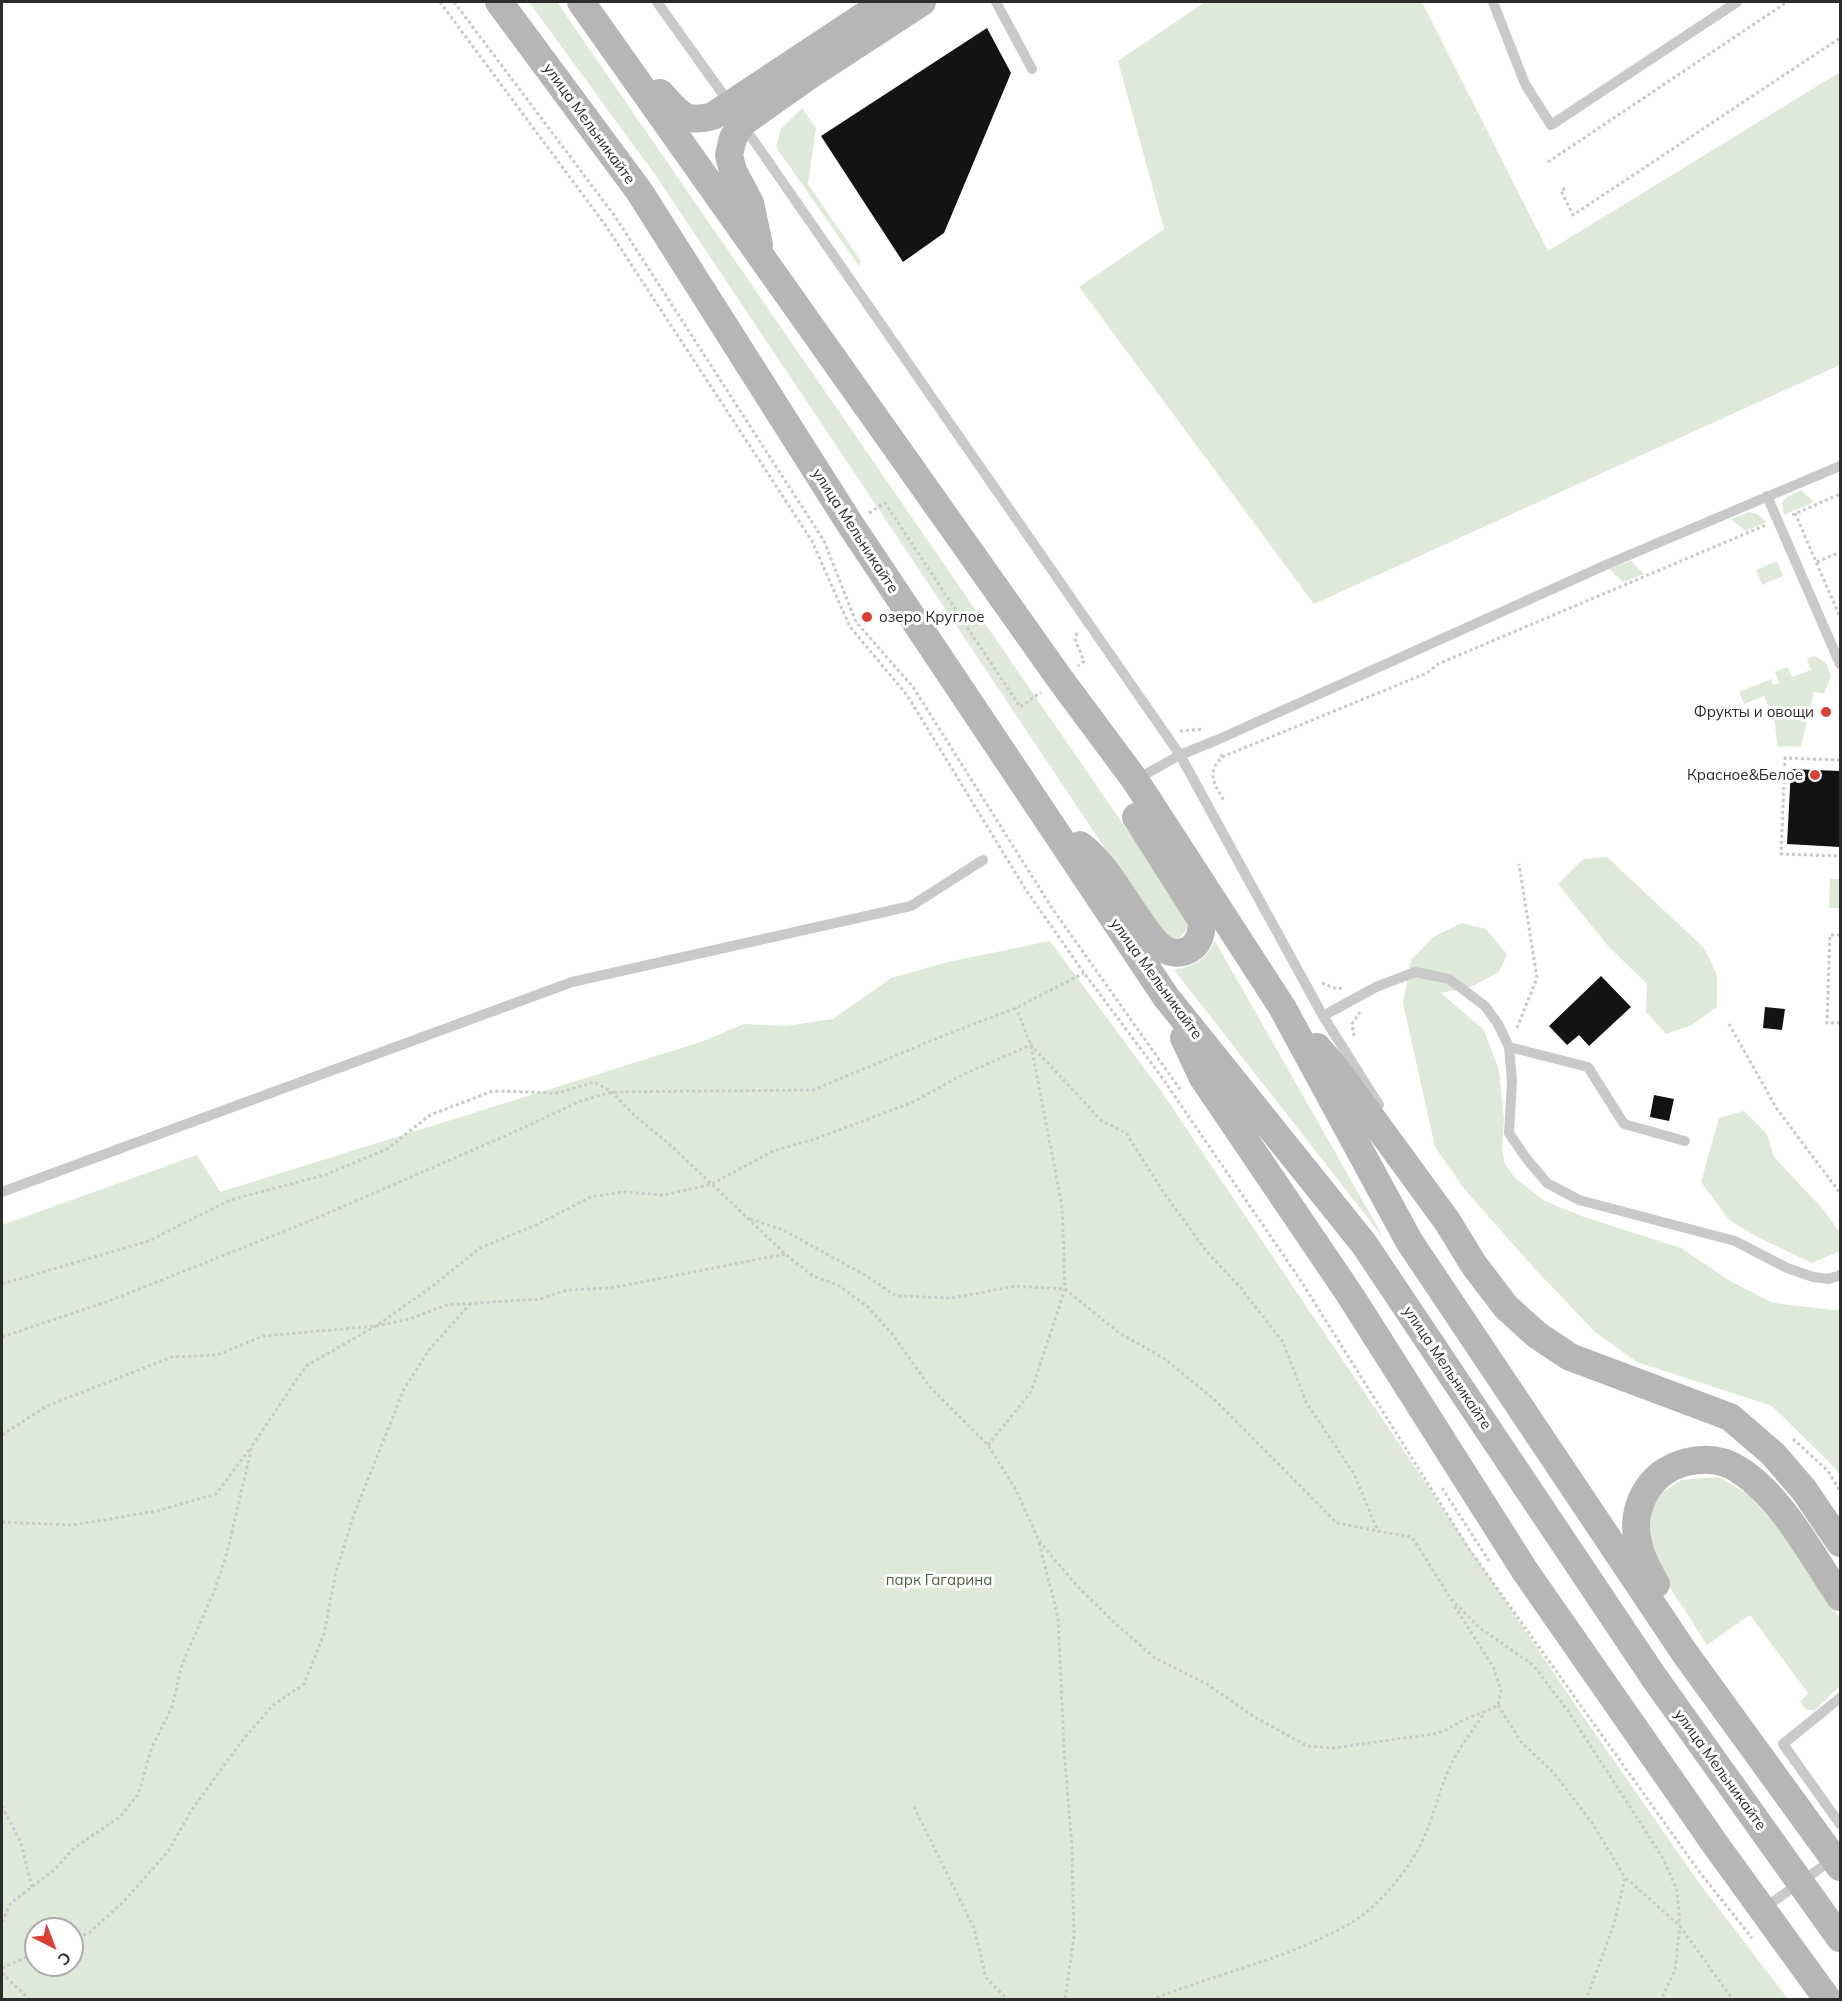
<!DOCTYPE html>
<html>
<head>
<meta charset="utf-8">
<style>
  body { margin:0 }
  #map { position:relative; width:1842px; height:2001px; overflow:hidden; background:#fff; font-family:Mulish,sans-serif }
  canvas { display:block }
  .frame { position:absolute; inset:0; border:3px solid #2c2c2c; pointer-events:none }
  .north { position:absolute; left:24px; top:1917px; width:60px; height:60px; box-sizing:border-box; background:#fff; border:2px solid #ababab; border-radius:50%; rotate:138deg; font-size:16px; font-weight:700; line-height:24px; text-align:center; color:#2c2c2c }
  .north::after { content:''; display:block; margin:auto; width:21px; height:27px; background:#db4035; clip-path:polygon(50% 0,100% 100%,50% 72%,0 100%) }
</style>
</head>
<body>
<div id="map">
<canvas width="1842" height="2001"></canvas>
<div class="frame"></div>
<div class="north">С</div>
</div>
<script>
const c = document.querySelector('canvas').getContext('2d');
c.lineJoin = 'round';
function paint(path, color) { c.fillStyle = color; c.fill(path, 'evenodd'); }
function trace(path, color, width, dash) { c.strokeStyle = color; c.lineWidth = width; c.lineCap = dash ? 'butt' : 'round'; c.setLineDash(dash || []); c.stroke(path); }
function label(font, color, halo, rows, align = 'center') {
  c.font = font + ' Mulish,sans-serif'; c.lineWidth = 6; c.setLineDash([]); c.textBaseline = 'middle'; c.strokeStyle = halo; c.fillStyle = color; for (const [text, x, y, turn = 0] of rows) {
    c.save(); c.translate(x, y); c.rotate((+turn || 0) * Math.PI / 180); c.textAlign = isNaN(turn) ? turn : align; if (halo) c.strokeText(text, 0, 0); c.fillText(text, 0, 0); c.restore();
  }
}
const green = new Path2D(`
  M529,2H557L1185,914C1189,925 1187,931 1179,938L1171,939L1163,935L656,176Z
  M1205,2H1422L1548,251L1840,72V365L1314,604L1079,287L1164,229L1118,61Z
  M802,108L816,128L808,184L861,261L859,266L776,147L781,129Z
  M1801,490L1814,502L1784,515L1782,503L1787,497Z
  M1749,512L1757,514L1767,522L1746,531L1731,519Z
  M1631,561L1644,574L1623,582L1609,569Z
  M1777,561L1783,576L1762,585L1756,570Z
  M1815,656L1826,663L1831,676L1824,693L1814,692L1801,747L1777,746L1775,723L1764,696L1744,704L1739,692L1771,679L1773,685L1779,683L1775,672L1787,667L1792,677L1811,670L1807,658Z
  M1607,857L1704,948L1717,975V1007L1692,1025L1666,1034L1646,1012L1647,984L1608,946L1558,884L1583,859Z
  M1830,879H1840V908H1829Z
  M1462,923L1486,929L1507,954L1499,972L1473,986L1441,993L1484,1030L1499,1070L1504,1119L1502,1149L1505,1164L1515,1178L1545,1201L1584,1217L1681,1248L1732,1282L1773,1303L1834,1310L1840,1309V1476L1834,1467L1772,1406L1637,1362L1595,1332L1534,1268L1465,1190L1435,1147L1403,1003L1411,960L1433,937Z
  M1050,941L1161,1091L1583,1716L1697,1880L1788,1999H2V1225L197,1155L220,1192L701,1042L744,1024L786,1026L833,1019L891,978L948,962ZM36,1929H72V1965H36Z
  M1215,941L1385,1240L1174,970C1196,965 1204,961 1215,941Z
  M1744,1111L1767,1134L1774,1157L1822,1208L1840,1233V1251L1812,1263L1759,1238L1729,1220L1701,1182L1719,1118Z
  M1719,1477L1749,1495L1783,1533L1840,1618V1686L1815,1710H1806L1800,1702L1808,1693L1750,1615L1707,1645L1653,1561L1646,1537L1650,1514L1660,1494L1681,1480Z`);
const building = new Path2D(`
  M987,28L1011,73L944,233L903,262L821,136Z
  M1791,769L1840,771V847L1787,844Z
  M1601,976L1631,1007L1589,1046L1579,1035L1567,1045L1549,1026Z
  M1765,1007L1785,1009L1782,1030L1763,1028Z
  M1654,1095L1674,1099L1669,1121L1650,1117Z`);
const path = new Path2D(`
  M440,2L606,226L812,541L850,627L907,695L1026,890L1084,973L1161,1076L1299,1278L1469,1549L1701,1874L1752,1938
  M454,2L614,215L824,541L856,622L913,687L1052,908L1182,1092
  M1548,162L1787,2
  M1565,188L1561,191L1573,215L1840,38
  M869,513L885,503L1020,707L1041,692
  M1795,513L1840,617
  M1792,515L1840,494
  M1817,562L1840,552
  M1077,633L1075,639L1084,661L1078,666
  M1180,731L1204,729
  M1221,754L1222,757C1206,774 1214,783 1224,801
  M1222,757L1427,673L1438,664L1766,525
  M1840,760L1785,758L1781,854L1840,856
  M1840,935H1830L1827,1023H1840
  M1322,983L1337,989L1342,988
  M1729,1024L1777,1109L1840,1193
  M1517,1028L1537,978L1519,864
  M1354,1036L1352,1024L1360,1012
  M750,1219L783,1230L865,1275L896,1296L952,1298L1015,1286L1065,1289L1118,1332L1165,1359L1216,1401L1337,1523L1378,1531
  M2,1284L149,1241L230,1200L325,1175L387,1149L430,1115L493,1091L559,1093L594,1082L612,1092L635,1116L668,1143L733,1204L785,1254L813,1276L838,1285L867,1306L893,1335L929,1386L988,1445L1016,1490L1039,1541L1079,1588L1117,1625L1155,1658L1207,1684L1253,1716L1307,1746L1333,1748L1434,1734C1449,1730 1453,1725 1466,1719C1477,1714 1488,1711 1498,1705L1501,1691L1494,1668L1453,1604
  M2,1337L109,1301L305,1223L505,1136L581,1101L612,1092L813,1090L945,1035L1016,1008L1084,973
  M2,1435L47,1406L172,1357L217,1355L263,1336L376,1326L409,1319L447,1305L540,1299L567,1290L611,1288L785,1254
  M1793,1439L1828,1471L1840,1491
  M988,1445L1031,1392L1065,1289L1062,1206L1031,1045L1016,1008
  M1442,1488L1489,1561
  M2,1522L73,1525L157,1511L216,1494L251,1447
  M1039,1543L1058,1617L1064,1749L1072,1847L1074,1936L1065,2000
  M1498,1705L1521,1742L1553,1772L1593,1824L1625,1878L1614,1924L1586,2000
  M2,1806L21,1843L32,1887
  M914,1807L974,1928L986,1978L1008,2000
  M1626,1878L1680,1926L1733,2000
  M2,1922L11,1903L55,1869L74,1848L120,1817L138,1795L152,1747L172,1707L182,1664L214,1592L228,1549L252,1446L306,1366L376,1326L430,1288L480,1248L536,1225L591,1197L622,1192L664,1195L712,1184L773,1151L815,1139L911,1103L964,1074L1031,1045L1102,1121L1126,1133L1164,1193L1207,1252L1240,1287L1283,1342L1306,1402L1354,1474L1378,1531L1412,1537L1451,1599L1480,1628L1533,1665L1568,1711L1663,1858L1677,1890L1680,1926L1675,1970L1661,2000
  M72,1939L89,1933L124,1901L167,1853L193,1808L241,1742L273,1705L304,1684L324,1634L336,1572L354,1514L404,1389L429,1350L470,1304
  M2,1968L36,1953
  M2,1973L30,2000
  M1151,2000C1217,1973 1288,1959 1351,1923C1376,1908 1398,1882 1413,1858C1431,1831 1436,1798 1449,1769C1457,1750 1471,1733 1483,1715`);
const lane = new Path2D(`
  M657,2L730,104
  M996,2L1032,69
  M1493,2L1525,84L1551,125L1737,2
  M743,125L1180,755L1323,1016L1379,1105
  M1767,496L1840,664
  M1137,779L1180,755L1217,740L1608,564L1840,466
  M1323,1016L1376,987L1415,972L1449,979L1485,1006L1498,1024L1509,1047L1512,1081L1509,1133L1526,1158L1547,1183L1579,1200L1735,1241L1787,1268L1813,1277L1829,1279L1840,1275
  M1509,1047L1588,1067L1624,1124L1685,1141
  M2,1192L572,982L911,906L983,860
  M1840,1698L1783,1744L1840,1824
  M1763,1909L1833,1859`);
const secondary = new Path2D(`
  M499,2L639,191L850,524L1166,997L1364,1244L1653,1676L1840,1938
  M581,2L1060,679L1135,780L1282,1007L1409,1241L1684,1652L1840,1867
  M660,93C679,113 683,124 713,116L885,2
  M759,245L750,203L733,171L729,155L733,138L742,123L807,77L922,2
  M1080,845C1104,863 1120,893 1137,917C1145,928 1152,942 1164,949C1172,954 1182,954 1190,949C1201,942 1201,932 1202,921L1136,817
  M1184,1038L1203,1078L1350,1295L1525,1571L1715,1844L1828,2000
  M1317,1047L1336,1069L1447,1221L1474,1265L1506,1307L1537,1335L1570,1357L1730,1417L1773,1454L1804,1490L1840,1543
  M1656,1584C1649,1572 1642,1560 1639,1547C1628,1509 1649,1471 1687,1462C1705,1458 1723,1459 1739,1470C1781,1496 1812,1556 1840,1597`);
const markers = [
  [867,617,6,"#db4035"],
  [1826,712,6,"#db4035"],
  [1815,775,6,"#db4035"]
];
const streetNames = [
  ["улица Мельникайте",589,124,54],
  ["улица Мельникайте",855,531,57],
  ["улица Мельникайте",1156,979,54],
  ["улица Мельникайте",1447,1368,56],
  ["улица Мельникайте",1720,1770,54]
];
const poiNames = [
  ["озеро Круглое",879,617,"left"],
  ["Фрукты и овощи",1814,712],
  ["Красное&Белое",1803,775]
];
const parkNames = [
  ["парк Гагарина",939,1580]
];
paint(green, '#dfe9d9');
paint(building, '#131313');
trace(path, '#c9c9c9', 3, [3, 3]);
trace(lane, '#c9c9c9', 10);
trace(secondary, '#b6b6b6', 28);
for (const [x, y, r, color] of markers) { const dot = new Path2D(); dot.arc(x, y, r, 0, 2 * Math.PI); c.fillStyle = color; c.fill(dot); trace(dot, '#fff', 2); }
label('15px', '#2c2c2c', '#fff', streetNames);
label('15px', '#2c2c2c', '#fff', poiNames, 'right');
label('15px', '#49643c', '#fff', parkNames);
</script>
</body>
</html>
